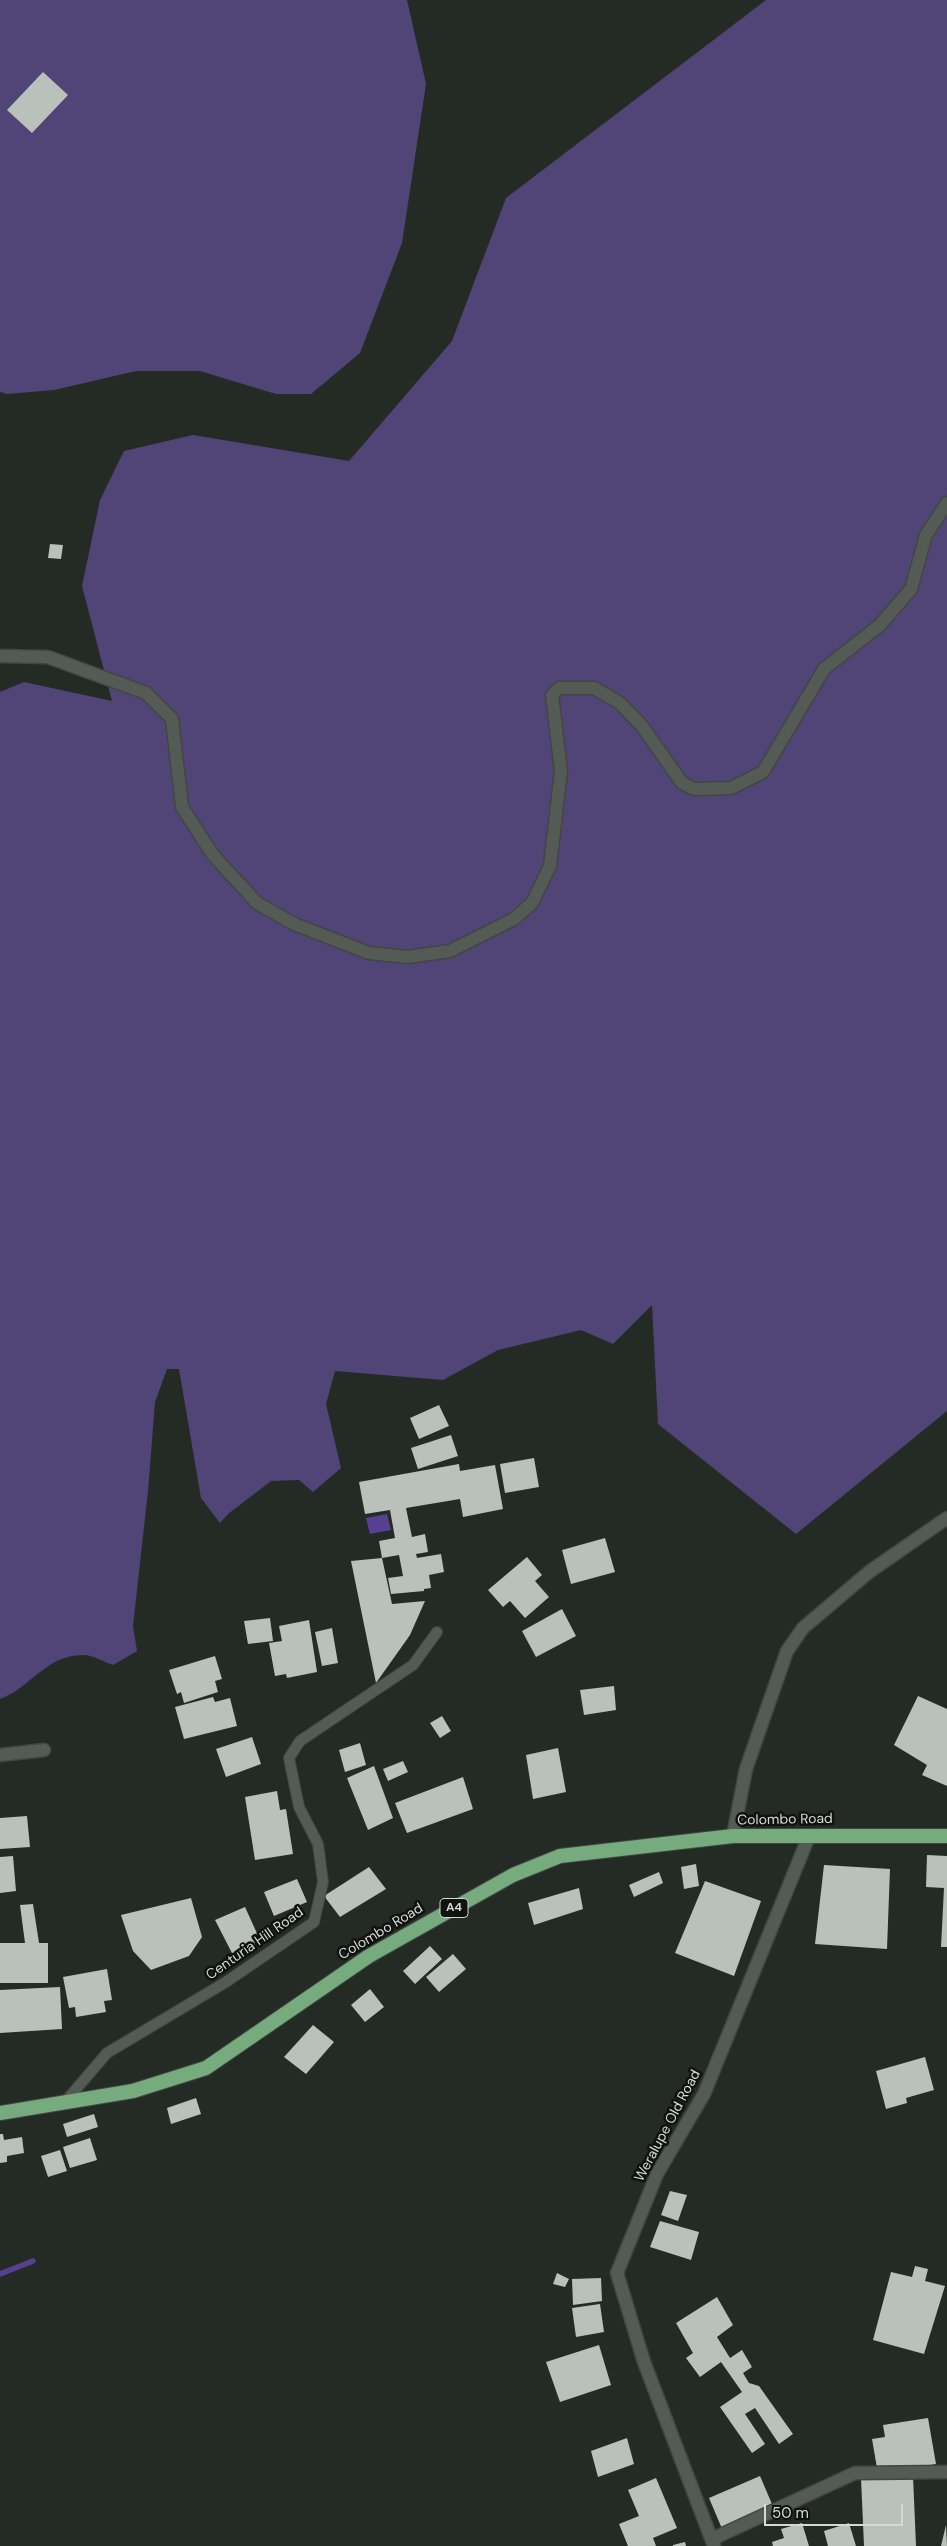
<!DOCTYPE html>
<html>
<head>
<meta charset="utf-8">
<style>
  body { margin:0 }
  #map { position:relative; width:947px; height:2546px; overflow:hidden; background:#242b25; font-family:"DM Sans",sans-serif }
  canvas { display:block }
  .scale { position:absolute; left:764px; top:2504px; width:139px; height:22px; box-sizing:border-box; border:2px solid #d5d9d5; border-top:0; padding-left:6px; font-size:15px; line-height:18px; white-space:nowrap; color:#d5d9d5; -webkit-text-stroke:4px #101210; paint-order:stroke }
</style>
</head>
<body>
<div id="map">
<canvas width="947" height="2546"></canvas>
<div class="scale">50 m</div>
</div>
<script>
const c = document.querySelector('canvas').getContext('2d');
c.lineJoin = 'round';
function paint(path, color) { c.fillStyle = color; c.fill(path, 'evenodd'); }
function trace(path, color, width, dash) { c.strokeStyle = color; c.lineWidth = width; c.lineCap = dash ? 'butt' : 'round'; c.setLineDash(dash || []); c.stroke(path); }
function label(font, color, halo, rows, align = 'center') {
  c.font = font + ' "DM Sans",sans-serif'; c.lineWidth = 5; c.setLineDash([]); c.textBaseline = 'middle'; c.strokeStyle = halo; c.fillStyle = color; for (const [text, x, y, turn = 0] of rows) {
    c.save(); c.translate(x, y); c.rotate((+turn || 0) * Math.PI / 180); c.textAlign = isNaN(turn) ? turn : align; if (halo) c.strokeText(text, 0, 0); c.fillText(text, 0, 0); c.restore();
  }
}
const green = new Path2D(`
  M0,0H407L426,84L402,243L360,353L311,394H276L200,371H136L54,390L7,394L0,392Z
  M766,0H947V1411L796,1534L658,1424L652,1305L613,1344L581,1330L498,1350L443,1380L335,1371L326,1404L341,1468L313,1492L299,1480L271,1481L228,1514L220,1523L201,1498L179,1369H167L155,1402L148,1491L133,1626L137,1651L113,1665C104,1662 93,1655 84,1655C46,1654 31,1688 0,1699V692L24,682L112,701L82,586L100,500L124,451L193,435L349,461L452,341L506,198Z`);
const water = new Path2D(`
  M387,1514L391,1530L370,1534L366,1518Z`);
const stream = new Path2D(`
  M0,2274L33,2261`);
const building = new Path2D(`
  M43,72L68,95L32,133L7,110Z
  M50,544L63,545L61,559L48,558Z
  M439,1405L449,1426L419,1439L410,1418Z
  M451,1435L458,1456L418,1469L411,1448Z
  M534,1458L539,1487L505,1493L500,1464Z
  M459,1464L460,1471L495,1465L503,1509L463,1517L460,1499L406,1508L412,1537L425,1534L428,1552L416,1554L417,1558L441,1554L444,1572L429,1575L431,1588L424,1589V1591L391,1594L388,1578L403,1576L399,1555L382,1558L379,1541L395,1538L390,1510L365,1514L359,1482Z
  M605,1538L615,1572L571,1584L562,1550Z
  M527,1557L542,1575L535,1581L549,1597L525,1618L510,1601L503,1607L488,1590Z
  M382,1558L392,1604L425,1601L410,1635L376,1683L351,1561Z
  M562,1609L576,1636L536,1657L522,1631Z
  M270,1618L273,1641L248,1644L244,1621Z
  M309,1620L317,1672L287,1678L286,1674L275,1676L269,1643L282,1641L279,1626Z
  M332,1628L338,1663L322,1666L315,1632Z
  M215,1656L222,1679L215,1681L218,1692L184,1703L181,1692L177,1694L169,1670Z
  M614,1686L616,1710L584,1715L580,1690Z
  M918,1696L947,1709V1786L922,1775L927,1765L894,1745Z
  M213,1697L215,1702L230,1698L237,1726L184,1739L175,1707Z
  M442,1716L451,1731L440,1738L430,1723Z
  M252,1737L261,1764L226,1777L216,1749Z
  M360,1743L366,1765L345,1772L339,1750Z
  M558,1748L566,1792L533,1799L526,1755Z
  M403,1761L408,1772L388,1781L383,1769Z
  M374,1766L393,1818L368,1830L347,1778Z
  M463,1777L473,1809L407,1833L395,1803Z
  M277,1791L280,1810L286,1809L293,1854L255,1860L245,1797Z
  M27,1816L30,1847L0,1849V1818Z
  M927,1855L947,1856V1947H941L944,1888L926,1887Z
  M13,1856L16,1891L0,1893V1857Z
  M696,1864L699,1886L684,1889L681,1867Z
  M824,1865L890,1869L887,1949L815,1944Z
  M369,1867L386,1889L340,1917L324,1896Z
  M659,1872L663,1883L634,1897L629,1885Z
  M297,1879L307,1902L274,1916L264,1892Z
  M705,1881L761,1901L734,1976L675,1953Z
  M579,1888L583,1909L534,1925L528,1903Z
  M191,1898L202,1937L189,1956L151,1970L133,1951L121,1915Z
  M33,1904L39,1943H48V1983H0V1943H25L20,1905Z
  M245,1907L260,1940L233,1955L215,1920Z
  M430,1946L442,1959L415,1984L403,1971Z
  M453,1954L466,1969L439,1992L426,1977Z
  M107,1969L112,2000L104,2001L106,2012L76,2017L75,2007L69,2008L63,1977Z
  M60,1987L62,2029L0,2033V1990Z
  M370,1989L384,2007L365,2022L351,2005Z
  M313,2025L334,2042L306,2074L284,2057Z
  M925,2057L934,2090L906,2098L907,2103L886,2109L876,2071Z
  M196,2098L201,2114L171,2124L167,2108Z
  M94,2114L98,2127L67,2137L63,2124Z
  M0,2134H3L4,2140L22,2137L24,2153L7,2156V2162L0,2163Z
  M90,2138L97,2160L70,2168L63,2147Z
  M60,2150L67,2171L48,2177L41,2156Z
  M670,2191L687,2195L678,2221L661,2215Z
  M660,2221L699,2232L691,2260L650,2247Z
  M915,2266L928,2269L925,2281L945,2286L924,2354L873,2340L891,2272L912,2277Z
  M557,2273L569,2279L565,2287L553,2284Z
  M601,2278L602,2301L573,2305L572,2279Z
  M717,2297L733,2325L717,2337L730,2358L742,2350L752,2367L743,2373L749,2383L759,2386L793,2434L779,2444L755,2408L745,2414L765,2444L752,2453L720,2407L742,2392L721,2362L700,2377L686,2358L693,2353L676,2323Z
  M600,2304L604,2332L576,2337L572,2308Z
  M599,2345L611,2385L560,2402L546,2362Z
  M928,2418L936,2464L878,2474L872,2439L885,2437L883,2425Z
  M627,2438L634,2464L598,2477L591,2451Z
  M760,2476L772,2504L765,2507L767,2512L723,2531L709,2498Z
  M913,2476L916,2546H864L861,2478Z
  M656,2478L677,2528L653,2538L656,2546H628L619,2524L639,2516L628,2490Z
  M802,2523L809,2546H773L772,2542L784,2538L781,2529Z
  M849,2523L856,2546H828L824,2531Z
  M946,2525L947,2546H941Z
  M685,2542L686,2546H673V2545Z`);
const service = new Path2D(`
  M65,2102L107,2053L226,1982L314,1922L323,1882L318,1844L299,1807L289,1758L300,1741L413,1665L437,1632`);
const minor = new Path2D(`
  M0,656L48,657L146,693L172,719L182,807L213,855L257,903L294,924L369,953L408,957L450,951L514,919L532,903L550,866L561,771L552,695L559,688H594L620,703L642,726L682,783L694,789L731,788L763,772L824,669L880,625L911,589L926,535L947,503
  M0,1755L44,1750
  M733,1836L746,1769L787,1651L803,1628L869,1572L947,1518
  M712,2539L855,2473L947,2472`);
const tertiary = new Path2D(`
  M714,2546L644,2362L617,2273L657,2174L704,2094L809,1836`);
const trunk = new Path2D(`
  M0,2113L133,2091L206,2068L369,1956L513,1875L560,1856L733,1836H947`);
const shields = [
  [454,1908,28]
];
const shieldNames = [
  ["A4",454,1908]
];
const streetNames = [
  ["Colombo Road",785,1820,-1],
  ["Colombo Road",381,1932,-31],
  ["Centuria Hill Road",255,1944,-35],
  ["Weralupe Old Road",668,2126,-62]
];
paint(green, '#514578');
paint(water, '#574091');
trace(stream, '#574091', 5.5);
paint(building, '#b9c1ba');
trace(service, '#424642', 12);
trace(minor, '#424642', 15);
trace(tertiary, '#424642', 15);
trace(trunk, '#424642', 16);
trace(service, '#545b55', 10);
trace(minor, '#545b55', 12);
trace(tertiary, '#545b55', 12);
trace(trunk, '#76ab7e', 14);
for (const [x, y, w] of shields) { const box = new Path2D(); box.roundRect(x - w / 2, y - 9.5, w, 19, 4); c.fillStyle = '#101210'; c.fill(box); trace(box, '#d5d9d5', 1); }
label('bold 12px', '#d5d9d5', null, shieldNames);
label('14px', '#d5d9d5', '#101210', streetNames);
</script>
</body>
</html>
